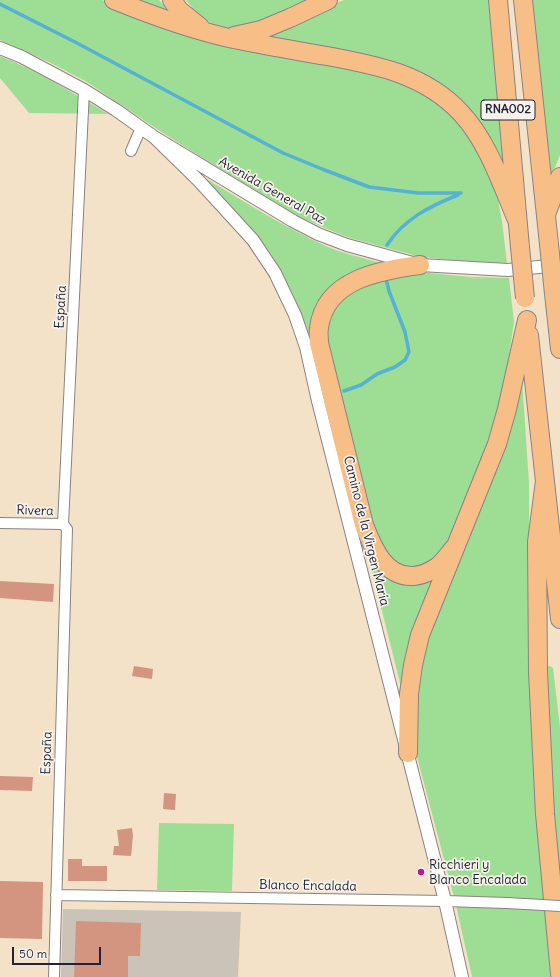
<!DOCTYPE html>
<html>
<head>
<meta charset="utf-8">
<style>
  body { margin:0 }
  #map { position:relative; width:560px; height:977px; overflow:hidden; background:#f4e2c8; font-family:Delius,sans-serif }
  canvas { display:block }
  .scale { position:absolute; left:12px; top:947px; width:89px; height:18px; box-sizing:border-box; border:2px solid #22223b; border-top:0; padding-left:5px; font-size:12px; line-height:14px; white-space:nowrap; color:#22223b; -webkit-text-stroke:3px #f7f3e8; paint-order:stroke }
</style>
</head>
<body>
<div id="map">
<canvas width="560" height="977"></canvas>
<div class="scale">50 m</div>
</div>
<script>
const c = document.querySelector('canvas').getContext('2d');
c.lineJoin = 'round';
function paint(path, color) { c.fillStyle = color; c.fill(path, 'evenodd'); }
function trace(path, color, width, dash) { c.strokeStyle = color; c.lineWidth = width; c.lineCap = dash ? 'butt' : 'round'; c.setLineDash(dash || []); c.stroke(path); }
function label(font, color, halo, rows, align = 'center') {
  c.font = font + ' Delius,sans-serif'; c.lineWidth = 3.5; c.setLineDash([]); c.textBaseline = 'middle'; c.strokeStyle = halo; c.fillStyle = color; for (const [text, x, y, turn = 0] of rows) {
    c.save(); c.translate(x, y); c.rotate((+turn || 0) * Math.PI / 180); c.textAlign = isNaN(turn) ? turn : align; if (halo) c.strokeText(text, 0, 0); c.fillText(text, 0, 0); c.restore();
  }
}
const industrial = new Path2D(`
  M63,909L241,912L238,977H61Z`);
const green = new Path2D(`
  M0,0H102L171,26L365,70L396,79L439,102L472,137L497,195L502,221L507,263L472,262L421,257L350,238L322,227L296,215L242,183L160,131L87,82L49,62L0,40Z
  M133,0H159L171,14Z
  M186,0H314C290,11 246,35 220,27C206,23 195,11 186,0Z
  M344,0H488L507,184L444,89L258,37Z
  M532,0H560V155L550,180Z
  M0,56C38,71 73,93 108,114L29,113L0,78Z
  M203,177C240,199 278,223 317,242C337,252 359,257 381,263L323,296L314,311L311,324L310,336C297,303 281,263 257,235C240,215 221,196 203,177Z
  M419,272L471,277L509,278L514,322L501,410L449,544L433,561L420,569L406,570L383,552L370,524L326,343V328L334,306L359,285Z
  M521,364L529,483L530,672L553,977H472L455,901L415,749L418,666Z
  M366,547C372,555 384,574 392,580C405,590 424,582 438,577L403,695Z
  M548,666H550L553,668L560,727V895L552,812L547,669Z
  M159,823L234,824L232,891L157,890Z`);
const stream = new Path2D(`
  M0,4L75,42L283,153L322,169L369,187L418,193H461
  M387,245C404,219 430,206 458,195
  M344,391L361,385L377,374L395,367L405,360L409,352L405,332L389,291L386,279`);
const building = new Path2D(`
  M0,581L54,584L53,602L0,598Z
  M134,666L153,669L152,679L132,676Z
  M0,776L33,777L32,791L0,790Z
  M164,793L176,794L175,810L163,809Z
  M132,828L133,836L131,856L113,855L114,846H119L117,830Z
  M68,859H82V866H107V881H68Z
  M0,881L43,882L42,939L0,938Z
  M76,921L141,923L140,956H128V977H74Z`);
const minor = new Path2D(`
  M131,151L141,128
  M0,523L63,524L67,529L54,977
  M63,524L84,90
  M56,895L445,901L507,903`);
const tertiary = new Path2D(`
  M0,48L22,57L84,90L116,110L154,137L293,221L318,234L347,245L420,265L508,270L559,265
  M154,137L199,181L253,240L275,273L295,315L306,347L318,401L445,901L462,977`);
const motorway = new Path2D(`
  M114,0C151,15 189,29 229,38C261,45 294,50 327,56C376,65 425,74 461,113C488,142 501,183 517,220
  M172,0L179,10L200,27
  M498,0L520,247
  M523,0L549,244
  M234,36L261,30L290,18L328,0
  M547,212L560,177
  M420,265C381,270 325,279 319,328C318,333 319,338 319,343L364,525C373,548 385,578 414,576C422,575 430,572 437,567C444,562 449,553 455,547
  M554,294L560,349
  M529,335L560,619
  M545,481L537,542L538,672L545,814L560,974
  M408,753L409,694L413,665L420,635L497,444L507,409L527,320`);
const minorBridge = new Path2D(`
  M507,903L560,906`);
const motorwayBridge = new Path2D(`
  M549,244L554,294
  M520,247L525,298`);
const markers = [
  [421,872,4,"#b5179e"]
];
const shields = [
  [508,110,54]
];
const shieldNames = [
  ["RNA002",508,110]
];
const streetNames = [
  ["Avenida General Paz",272,191,30],
  ["España",61,307,-87],
  ["Rivera",35,511,2],
  ["Camino de la Virgen María",366,531,76],
  ["España",47,753,-88],
  ["Blanco Encalada",308,886,1]
];
const poiNames = [
  ["Ricchieri y",429,865],
  ["Blanco Encalada",429,880]
];
paint(industrial, '#cbc2b8');
paint(green, '#9dde94');
trace(stream, '#55b2d3', 3.5);
paint(building, '#d39580');
trace(minor, '#8b8282', 12);
trace(tertiary, '#8b8282', 14);
trace(motorway, '#8b8282', 20);
trace(minor, '#fff', 10);
trace(tertiary, '#fff', 12);
trace(motorway, '#f7be87', 18);
trace(minorBridge, '#8b8282', 12, []);
trace(motorwayBridge, '#8b8282', 20, []);
trace(minorBridge, '#fff', 10);
trace(motorwayBridge, '#f7be87', 18);
for (const [x, y, r, color] of markers) { const dot = new Path2D(); dot.arc(x, y, r, 0, 2 * Math.PI); c.fillStyle = color; c.fill(dot); trace(dot, '#f7f3e8', 1.5); }
for (const [x, y, w] of shields) { const box = new Path2D(); box.roundRect(x - w / 2, y - 10, w, 20, 3); c.fillStyle = '#f7f3e8'; c.fill(box); trace(box, '#22223b', 1); }
label('bold 12px', '#22223b', null, shieldNames);
label('13px', '#22223b', '#f7f3e8', streetNames);
label('13px', '#22223b', '#f7f3e8', poiNames, 'left');
</script>
</body>
</html>
